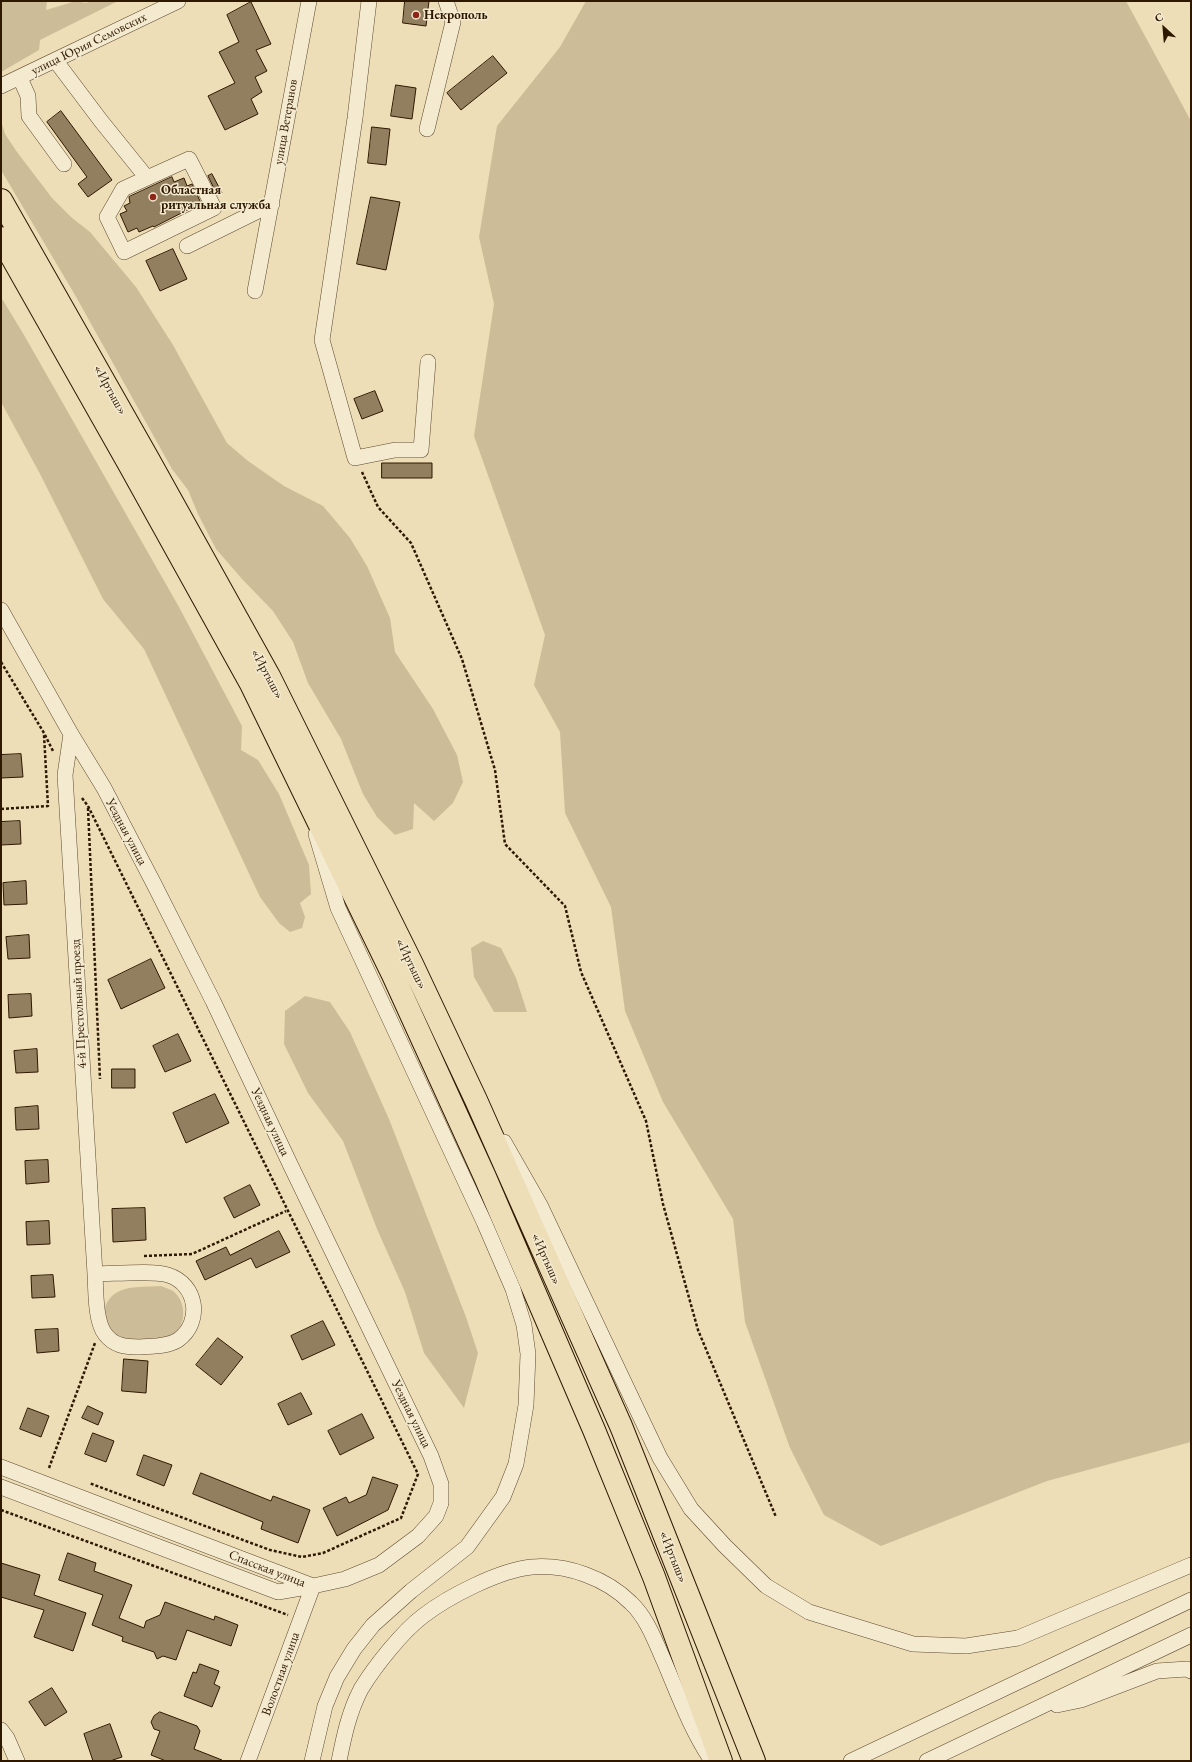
<!DOCTYPE html>
<html>
<head>
<meta charset="utf-8">
<style>
  body { margin:0 }
  #map { position:relative; width:1192px; height:1762px; overflow:hidden; background:#eddeb7; font-family:"EB Garamond",serif }
  canvas { display:block }
  .frame { position:absolute; inset:0; border:2px solid #2f1800; pointer-events:none }
  .north { position:absolute; left:1144px; top:8px; width:40px; height:40px; -webkit-text-stroke:3px #f3ead0; paint-order:stroke; rotate:334deg; font-size:11px; font-weight:700; line-height:16px; text-align:center; color:#2f1800 }
  .north::after { content:''; display:block; margin:auto; width:14px; height:18px; background:#2f1800; clip-path:polygon(50% 0,100% 100%,50% 72%,0 100%) }
</style>
</head>
<body>
<div id="map">
<canvas width="1192" height="1762"></canvas>
<div class="frame"></div>
<div class="north">С</div>
</div>
<script>
const c = document.querySelector('canvas').getContext('2d');
c.lineJoin = 'round';
function paint(path, color) { c.fillStyle = color; c.fill(path, 'evenodd'); }
function trace(path, color, width, dash) { c.strokeStyle = color; c.lineWidth = width; c.lineCap = dash ? 'butt' : 'round'; c.setLineDash(dash || []); c.stroke(path); }
function label(font, color, halo, rows, align = 'center') {
  c.font = font + ' "EB Garamond",serif'; c.lineWidth = 3; c.setLineDash([]); c.textBaseline = 'middle'; c.strokeStyle = halo; c.fillStyle = color; for (const [text, x, y, turn = 0] of rows) {
    c.save(); c.translate(x, y); c.rotate((+turn || 0) * Math.PI / 180); c.textAlign = isNaN(turn) ? turn : align; if (halo) c.strokeText(text, 0, 0); c.fillText(text, 0, 0); c.restore();
  }
}
const green = new Path2D(`
  M1,1H47L46,10L76,1L86,3L91,1H118L40,40L39,50L1,72Z
  M586,1H1126L1191,121V1442L1047,1481L881,1546L824,1515L790,1448L745,1322L733,1219L663,1102L625,1011L611,907L565,813L560,732L534,685L545,635L474,436L494,304L479,237L497,126L560,47Z
  M1,121L5,134L17,152L52,198L71,217L90,232L136,287L173,345L227,443L248,461L284,486L323,506L350,538L367,566L390,618L395,652L433,709L457,755L463,782L453,803L434,821L414,803L413,829L395,835L377,817L363,794L341,739L308,683L293,642L273,611L242,579L216,549L198,514L188,490L172,469L75,295L1,170Z
  M1,297L24,335L179,607L242,726L241,750L258,760L279,794L309,865L311,894L300,903L305,917L302,928L290,932L279,923L260,897L144,649L103,599L39,472L1,402Z
  M483,941L501,948L516,978L527,1012H494L474,977L471,948Z
  M305,996L330,1002L350,1032L389,1119L466,1317L478,1353L464,1408L424,1353L405,1292L377,1229L343,1141L308,1093L284,1044L285,1011Z
  M161,1286C165,1288 170,1289 173,1291C186,1301 187,1323 174,1334C166,1341 155,1340 145,1341C138,1341 131,1343 124,1340C98,1330 97,1297 125,1289C136,1286 150,1287 161,1286Z`);
const building = new Path2D(`
  M405,1H429L426,26L403,23Z
  M251,2L271,44L256,50L267,71L255,77L262,92L251,99L258,114L225,130L208,96L235,83L219,52L239,42L227,15Z
  M493,56L507,73L461,110L447,93Z
  M396,85L416,88L412,119L391,116Z
  M61,111L112,180L88,197L78,184L87,177L47,122Z
  M372,127L390,129L386,165L368,163Z
  M212,174L222,193L217,195L208,176Z
  M172,177L174,182L184,178L187,186L192,184L201,203L154,227L153,226L139,232L137,228L128,232L120,214L127,211L124,206L130,203L129,197Z
  M371,197L400,202L386,270L357,264Z
  M173,249L187,279L160,291L146,261Z
  M375,391L383,411L362,419L354,399Z
  M382,463H432V478H382Z
  M21,754L23,777L1,778V755Z
  M20,821L21,844L1,845V822Z
  M26,881L27,904L4,905L3,883Z
  M29,935L30,958L8,959L6,937Z
  M151,959L165,988L121,1009L108,980Z
  M31,994L32,1016L9,1018L8,995Z
  M178,1034L191,1061L165,1072L153,1046Z
  M37,1049L38,1072L16,1073L14,1051Z
  M112,1069H135V1088H112Z
  M215,1094L229,1123L186,1143L173,1113Z
  M38,1106L39,1129L16,1130L15,1108Z
  M48,1160L49,1182L26,1184L25,1161Z
  M250,1185L260,1205L234,1218L224,1198Z
  M145,1208L146,1240L113,1242L112,1209Z
  M49,1221L50,1244L27,1245L26,1222Z
  M279,1231L290,1252L256,1268L251,1258L205,1280L196,1261L226,1247L230,1255Z
  M53,1275L55,1297L32,1298L31,1276Z
  M323,1321L335,1345L302,1360L291,1336Z
  M58,1329L59,1351L37,1353L35,1330Z
  M218,1338L243,1357L221,1385L196,1365Z
  M124,1359L148,1361L146,1393L122,1391Z
  M301,1393L312,1414L288,1425L278,1404Z
  M88,1406L103,1413L98,1425L82,1418Z
  M28,1408L49,1416L41,1437L20,1429Z
  M362,1414L374,1438L340,1455L328,1431Z
  M93,1433L114,1441L106,1462L85,1454Z
  M144,1455L172,1465L164,1486L137,1475Z
  M201,1473L271,1501L273,1496L310,1510L298,1543L261,1529L263,1522L193,1494Z
  M373,1477L398,1485L388,1510L337,1536L323,1508L346,1497L349,1503L366,1495Z
  M68,1553L96,1563L94,1571L132,1585L119,1618L144,1628L146,1621L160,1615L165,1602L214,1620L215,1616L238,1625L231,1646L187,1630L176,1660L163,1656L157,1659L154,1652L122,1641L123,1637L92,1625L103,1595L59,1580Z
  M1,1563L40,1575L34,1595L86,1613L73,1651L34,1637L44,1610L1,1597Z
  M200,1664L219,1671L214,1684L220,1687L212,1707L184,1696L193,1672L196,1673Z
  M52,1688L67,1712L45,1726L29,1702Z
  M160,1712L197,1726L200,1731L194,1749L222,1760V1761H166L151,1755L160,1731L154,1729L151,1722L154,1716Z
  M110,1724L122,1757L110,1761H93L84,1734Z`);
const path = new Path2D(`
  M362,472L378,507L411,543L462,659L495,770L505,844L565,906L581,972L646,1121L663,1204L698,1330L776,1517
  M1,662L44,733L53,751
  M82,798L88,806L418,1474L401,1518L323,1553L302,1557L270,1550L89,1483
  M88,808L100,1079
  M1,809L48,806L44,735
  M144,1256L192,1254L286,1211
  M49,1468L95,1343
  M1,1510L288,1615`);
const minor = new Path2D(`
  M369,1L355,118L322,340L355,458L395,450H421L428,362
  M55,60L101,121L147,178L123,189L107,217L124,252L214,208L189,159L147,178
  M20,78L28,96L29,116L64,164
  M1,86L178,1
  M427,129L453,22L446,1
  M187,246L272,204
  M255,291L309,1
  M1,610L71,734L104,788L155,886L213,1001L290,1164L431,1456L441,1484V1503L436,1516L418,1536L379,1565L345,1579L313,1586L278,1592L1,1487
  M71,734L65,775L95,1274C113,1274 153,1270 168,1275C197,1284 203,1322 178,1340C167,1347 152,1346 140,1347C125,1347 114,1346 105,1334C95,1321 96,1290 95,1274
  M504,1142L540,1205L660,1458L691,1509L725,1546L766,1586L809,1612L913,1644L966,1646L1018,1638L1191,1565
  M1,1467L313,1586
  M1057,1705L1081,1700L1157,1671L1187,1669L1191,1671
  M1,1730L7,1738L17,1761
  M248,1761L313,1586
  M312,1761L325,1706L337,1677L354,1649L373,1625L411,1591L467,1547L503,1497L516,1464L526,1405L528,1354L524,1325L513,1289L484,1222L338,908L316,834
  M339,1761C344,1736 349,1712 361,1689C375,1666 402,1632 423,1616C449,1596 500,1570 532,1567C567,1564 606,1578 631,1603C647,1618 655,1641 664,1661C678,1694 691,1730 712,1761
  M851,1761L1191,1600
  M927,1761L1191,1635`);
const highway = new Path2D(`
  M1,200L147,457L269,676L412,964L476,1100L621,1426L754,1761
  M1,238L129,464L251,684L393,975L485,1177L594,1430L654,1577L721,1761`);
const markers = [
  [416,15,4,"#8f2418"],
  [153,197,4,"#8f2418"]
];
const poiNames = [
  ["Некрополь",424,15],
  ["Областная",161,190],
  ["ритуальная служба",161,205]
];
const streetNames = [
  ["улица Юрия Семовских",89,44,-26],
  ["улица Ветеранов",286,122,-80],
  ["«Иртыш»",110,390,61],
  ["«Иртыш»",267,674,62],
  ["Уездная улица",126,832,62],
  ["«Иртыш»",411,964,64],
  ["4-й Престольный проезд",79,1004,-93],
  ["Уездная улица",270,1122,65],
  ["«Иртыш»",546,1259,66],
  ["Уездная улица",411,1414,64],
  ["«Иртыш»",673,1557,68],
  ["Спасская улица",267,1569,21],
  ["Волостная улица",281,1674,-70]
];
paint(green, '#cdbc98');
paint(building, '#927f5f');
trace(building, '#2f1800', 1);
trace(minor, '#5e4a2e', 16);
trace(highway, '#2f1800', 24);
trace(path, '#2f1800', 2.5, [3, 2]);
trace(minor, '#f3ead0', 15);
trace(highway, '#eddeb7', 22);
for (const [x, y, r, color] of markers) { const dot = new Path2D(); dot.arc(x, y, r, 0, 2 * Math.PI); c.fillStyle = color; c.fill(dot); trace(dot, '#f3ead0', 1.5); }
label('bold 13px', '#2f1800', '#f3ead0', poiNames, 'left');
label('13px', '#2f1800', '#f3ead0', streetNames);
</script>
</body>
</html>
